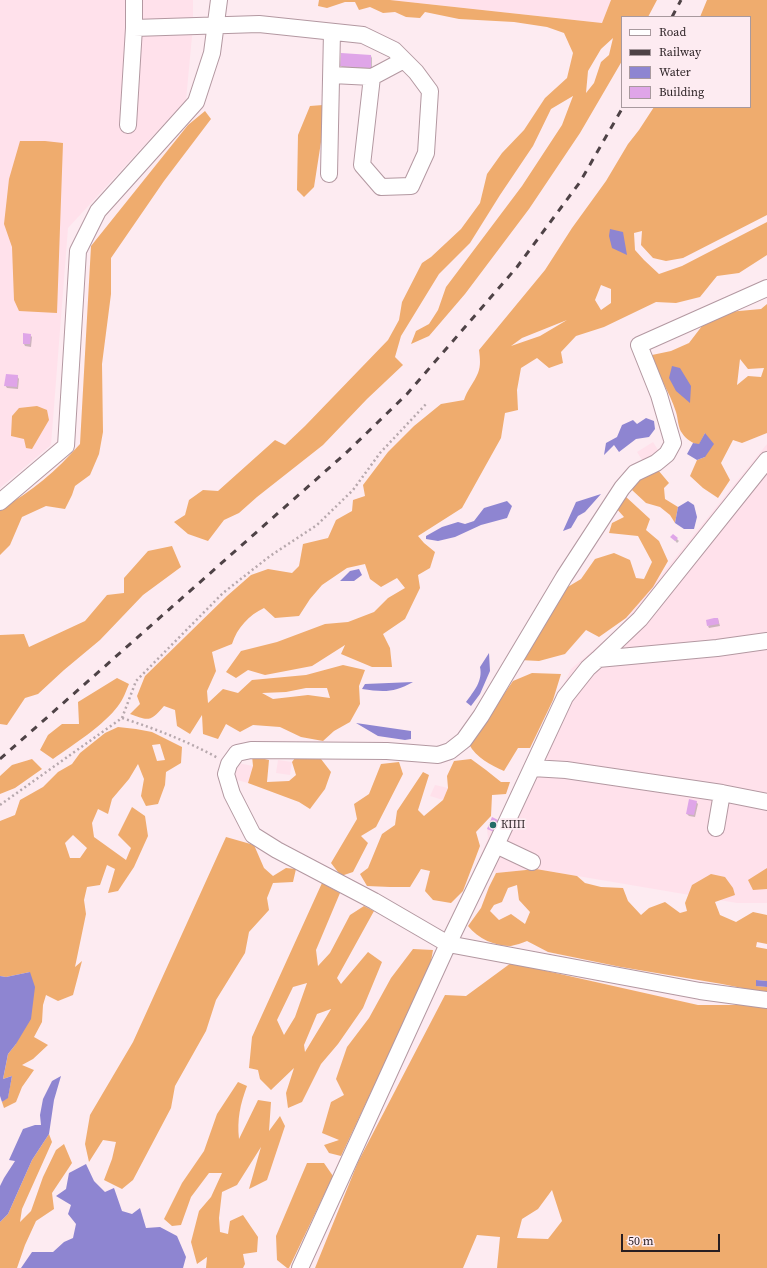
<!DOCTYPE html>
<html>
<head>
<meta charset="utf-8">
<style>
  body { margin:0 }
  #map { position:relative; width:767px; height:1268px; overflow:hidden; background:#fdebf1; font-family:"Source Serif 4",serif }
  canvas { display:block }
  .legend { position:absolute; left:621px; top:16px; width:130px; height:92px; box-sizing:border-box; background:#fdebf1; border:1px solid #a8999e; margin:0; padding:5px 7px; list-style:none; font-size:12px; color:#281e21 }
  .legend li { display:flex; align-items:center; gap:8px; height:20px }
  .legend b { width:20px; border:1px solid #a8999e }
  .scale { position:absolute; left:621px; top:1234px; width:99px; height:18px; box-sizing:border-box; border:2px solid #281e21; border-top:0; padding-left:5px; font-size:12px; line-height:14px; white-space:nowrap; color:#281e21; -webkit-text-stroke:3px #fdebf1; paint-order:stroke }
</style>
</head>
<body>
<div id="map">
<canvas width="767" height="1268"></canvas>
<ul class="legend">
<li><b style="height:5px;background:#fff"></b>Road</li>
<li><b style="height:5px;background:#4e4246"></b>Railway</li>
<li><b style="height:11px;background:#8e85d1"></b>Water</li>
<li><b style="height:11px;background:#dfa5e8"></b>Building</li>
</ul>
<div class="scale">50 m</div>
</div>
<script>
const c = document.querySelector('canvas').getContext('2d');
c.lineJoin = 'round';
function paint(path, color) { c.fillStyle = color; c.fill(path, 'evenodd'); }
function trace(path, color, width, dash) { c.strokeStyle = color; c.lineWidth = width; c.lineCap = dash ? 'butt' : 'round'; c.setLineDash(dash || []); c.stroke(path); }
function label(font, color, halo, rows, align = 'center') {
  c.font = font + ' "Source Serif 4",serif'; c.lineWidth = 3.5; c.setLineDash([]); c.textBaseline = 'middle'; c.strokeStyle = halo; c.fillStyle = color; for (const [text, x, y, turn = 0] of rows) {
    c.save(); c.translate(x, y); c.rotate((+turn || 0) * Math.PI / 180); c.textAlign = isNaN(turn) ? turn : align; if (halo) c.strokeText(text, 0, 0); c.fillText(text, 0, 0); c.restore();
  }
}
const built = new Path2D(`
  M0,0H193V26L186,100L68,228L51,445L0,488Z
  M390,0H611L602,23Z
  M653,442L660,453L644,463L637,452Z
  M767,444V903H737L536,869L496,873L477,864L488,838L487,829L492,817L500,821L571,669L618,629Z
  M278,760L292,762L290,775L276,773Z
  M238,763L253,766L248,783L234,779Z
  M435,785L448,788L443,800L430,796Z`);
const forest = new Path2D(`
  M319,0H390L602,23L611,0H657L648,17H622V61L580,133L529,209L465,294L429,336L411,344L416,331L429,324L438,310L446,287L522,186L562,125L573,96L551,109L533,146L500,195L470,243L439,274L401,336L395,357L403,365L367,399L323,445L257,497L239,513L224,520L208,541L188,534L174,522L185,515L189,500L203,490L218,491L275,440L285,445L305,426L388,340L399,320L402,302L422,263L431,257L461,229L480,203L487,174L502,153L524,130L545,98L567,78L573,53L564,33L547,27L514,22L459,19L425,12L420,18L406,17L395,12L383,13L370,7L359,10L355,2H345L327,8L318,6ZM613,38L609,55L601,62L594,83L586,93L588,71L601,49Z
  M707,0H767V215L683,258L666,261L653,258L641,245L642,231L634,233L635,250L644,260L659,274L682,266L767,222V255L739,273L717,276L700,297L676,303L656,302L604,327L576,336L561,352L563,363L549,368L537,358L521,368L517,390L518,410L505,413L501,438L462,508L418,536L424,543L435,552L430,568L418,575L420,588L405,619L383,634L390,648L392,667H372L341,654L345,645L312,666L265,675L248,670L236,678L226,672L241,651L277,642L325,624L348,622L374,612L388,598L405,588L397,578L381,587L370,579L365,564L347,568L322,585L310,599L299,616L275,618L264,608C249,615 237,628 232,644L212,652L216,671L207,691L208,703L223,689L238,693L252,680L306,675L343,665L365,670L359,686L360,704L350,722L334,731L323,741L301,737L280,727L253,725L240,732L226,724L218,739L203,734L202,715L190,734L177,726L175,710L164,706C150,722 149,721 130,714L140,704L137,696L145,676L227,596L251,575L268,569L292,573L299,566L303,544L328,538L336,520L352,511L353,500L365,496L363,485L388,452L414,426L441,404L464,400C467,390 474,383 478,373C481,366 480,358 479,350L545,270L572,228L606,181L628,144L639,130L654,107H750V17H700ZM601,285L611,289V303L601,310L595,300ZM567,320L540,336L511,346L522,338ZM306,688H327L330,698L308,695L273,699L262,693L286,692Z
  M323,105L321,142L314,187L304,197L297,190L298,135L310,106Z
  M205,111L211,119L164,181L111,258V294L102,364L103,432L99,454L90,475L75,486L72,495L65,509L46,506L22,517L10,545L0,555V509C32,492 56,471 80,444L91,246L188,125Z
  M20,141H45L63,143L57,313L19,311L14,300L12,247L4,224L9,179Z
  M767,304V433L742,443L733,440L721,463L730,480L718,498L703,488L690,476L697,460L705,457V433L699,445C692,443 686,439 682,433C678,428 678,418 676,412C670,392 657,375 652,355L671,351L689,343L702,326L728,312L761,309ZM740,359L748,369L764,368L761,377L748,376L737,385Z
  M37,406L47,410L49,420L32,449L26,448L24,439L11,436L12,416L19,408Z
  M658,470L669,483L664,488L665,499L678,507L675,523L670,515L660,507L646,503L632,490L640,477Z
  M625,496L650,519L646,530L659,541L668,561L653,587L626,618L599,637L586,630L565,654L539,661L520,660L566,588L581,579L595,559L614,553L630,560L636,578L644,579L652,562L638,536L609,533L612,523L624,517L616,508Z
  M172,546L181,567L143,595L100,640L64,670L38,694L25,698L7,725L0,724V635L24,634L29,647L85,621L107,595L124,593V578L148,551Z
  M532,673L561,674L553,700L530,748H518L504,771C491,765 476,758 469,744L513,681Z
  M117,678L129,684C126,691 123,700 118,706C104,725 73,745 53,759L40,750L48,735L62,724H79L78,702Z
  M118,727L136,729L152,732L182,747L181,763L166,772L165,785L158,804L146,806L141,796L144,779L138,764L129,779L112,799L108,814L98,809L92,823L94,837L126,860L131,848L118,835L132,807L145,816L148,836L134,867L118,891L108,893L115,869L107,865L100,885L87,887L84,900L86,914L75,967L82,961L73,995L58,1001L46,995L43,1005L42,1022L34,1037L48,1045L33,1059L22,1065L34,1070L22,1087L16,1102L4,1108L2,1102L8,1097L12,1076L3,1079L8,1054L16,1044L30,972L6,977L0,976V821L15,815L20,800L43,787L58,772L72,764L80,753L105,733ZM160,744L165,760L157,761L152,745ZM73,835L87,848L80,858H70L65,843Z
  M252,756L269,760L267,782L289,781L296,775L292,762L295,758L321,759L331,772L325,789L310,809L299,802L248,783L253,766Z
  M32,759L42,769L15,788L0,794V776L12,765Z
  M471,759L486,770L501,782H510L506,794L492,795L491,816L476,832L480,846L463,891L451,903L433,900L425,891L430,871L421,869L410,887H390L367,886L360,874L368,868L382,834L395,825L397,811L423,772L429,775L418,810L424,816L443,800L448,788L447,776L454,761Z
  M399,762L403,774L376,827L361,836L368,843L353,872L341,876L331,863L357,819L354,804L369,794L381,764Z
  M226,837L254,845L264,868L273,876L286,868L296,869L293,882L273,883L267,898L269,910L249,932L245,953L216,1000L206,1031L175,1086L171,1108L133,1180L122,1189L104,1180L112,1159L116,1142L103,1140L89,1162L85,1144L90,1115L133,1042Z
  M767,868V889L753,890L748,880Z
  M536,869L577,876L585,883L601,887L623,888L628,901L641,915L649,908L665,902L680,913L687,911L685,903L692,885L711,874L725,877L733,888L735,895L715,902L720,915L736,922L753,912L767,915V944L757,942L756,947L767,949V981L756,980L757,986L767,987V993L722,984L621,967L548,952L527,941C522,943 516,945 511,946C495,946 478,939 468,926L481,908L489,887L496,873ZM517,885L519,900L530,912L525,924L511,914L499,920L490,911L494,905L502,902L508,888Z
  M322,883L340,893L316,950L318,966L330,953L350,915L364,906L374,911L337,978L341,984L368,952L382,962L363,1008L338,1044L321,1064L302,1102L288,1108L286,1093L294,1068L271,1090L260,1079L258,1070L249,1068L252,1037ZM307,983L295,1017L284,1035L277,1020L293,987ZM331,1009L305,1052L304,1045L317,1014Z
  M413,949L433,950L430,967L341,1156L329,1153L324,1145L339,1140L322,1133L331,1102L344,1095L336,1079L347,1047L369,1018L391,978Z
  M511,963L698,1005H767V1268H497L500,1237L477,1235L463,1268H315L358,1162L445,995L466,996ZM552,1190L562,1221L548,1239L517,1238L522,1219L538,1209Z
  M238,1082L247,1086C240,1105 237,1119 239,1139L258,1100L271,1102L269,1131L280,1116L285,1126L267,1180L249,1189L261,1147L237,1185L222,1192L219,1218L220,1232L228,1234L230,1221L243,1215L258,1237L257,1252L243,1254L245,1264L243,1268H206L207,1257L197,1264L191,1242L199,1211L211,1197L222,1173H209L191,1197L181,1225L172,1226L164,1219L182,1183L204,1151L217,1114Z
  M49,1134L52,1142L22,1209L20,1222L31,1211L43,1177L56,1150L64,1144L72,1163L52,1193L54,1209L36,1221L25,1245L17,1268H0V1222L8,1214L32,1160Z
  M307,1163H324L333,1176L289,1268H287L277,1260L276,1236Z`);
const water = new Path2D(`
  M610,229L623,232L627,255L612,248L609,236Z
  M672,366L680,368L691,386L690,403L676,391L669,378Z
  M646,418L654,421L655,429L649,437L636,439L619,452L614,445L604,455L606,443L617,437L622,425L633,420L637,424Z
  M705,433L714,444L705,457L697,460L687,454L693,443L699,444Z
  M601,494L585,512L578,516L571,528L563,531L576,502Z
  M507,501L512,506L507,518L481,525L455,537L438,541L426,539V536L442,527L458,522L465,524L474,521L484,508Z
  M688,501L694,505L697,517L694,529H684L675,523L678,507Z
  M359,569L362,575L354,581H340L350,571Z
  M489,653L490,671L480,694L471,706L466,702C474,691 483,681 480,667Z
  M413,682C394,693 383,692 362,689L365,684Z
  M356,723L411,731V739L405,740L378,736Z
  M30,972L35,987L31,1019L16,1044L8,1054L3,1079L12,1076L8,1098L2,1102L0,1096V976L6,977Z
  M756,980L767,981V987L756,986Z
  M61,1076L54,1100L49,1134L32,1160L8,1214L0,1222V1186L4,1178L15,1161L9,1160L23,1129L35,1125H41L40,1115L43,1099L52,1081Z
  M86,1164L94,1181L105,1192L114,1188L122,1211L132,1214L140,1208L146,1228L160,1227L177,1236L186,1257L183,1268H21L32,1252H53L64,1242L73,1238L76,1224L68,1214L71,1205L56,1196L66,1189L69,1173Z`);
const shadow = new Path2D(`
  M342,54L371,56L372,58V70L343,69L341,66Z
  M30,335L32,337L31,347L25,346L24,344Z
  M17,376L19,379L18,389L7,388L5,385Z
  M673,535L679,541L677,543L672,537Z
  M718,619L720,626L709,628L708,626Z
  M696,802L698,804L695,817L689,816L687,814Z`);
const building = new Path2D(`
  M341,53L371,55V68L340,66Z
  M23,333L31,334L30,344H23Z
  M6,374L18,375L17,387L4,386Z
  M673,534L678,538L675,541L670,537Z
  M714,618H718L719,624L707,626L706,620Z
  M689,799L697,801L694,815L686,814Z
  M492,817L500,821L494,832L487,829Z`);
const path = new Path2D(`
  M122,718L136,681L223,593L270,556L317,525L353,490L380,453L427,403
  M0,805L122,718C156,729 187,741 218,758`);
const minor = new Path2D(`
  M134,28L259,24L363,35L394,50L416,72L430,91L426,153L411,186L381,187L362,165L372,77
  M332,75L372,77L404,60
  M128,125L134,28V0
  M329,174L332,32
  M767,288L639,345L659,395L673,443L667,454L656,463L635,473L622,488L564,577L481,716L464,740L450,751L438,755L387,751L251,750L237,753L229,764L226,774L232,794L253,835L277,850L374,901L448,944L700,991L767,1000
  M0,502L66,446L78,251L98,211L196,102L212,53L219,0
  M598,659L717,648L767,641
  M532,768L566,770L722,793L767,802
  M716,828L722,793
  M496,845L532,862
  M300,1268L448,944L496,845L565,697L588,668L598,659L640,619L767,460`);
const rail = new Path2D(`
  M672,17L681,0
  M0,759L346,453L407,394L517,267L580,182L623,107`);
const markers = [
  [493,825,4,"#256e68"]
];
const poiNames = [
  ["КПП",501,825]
];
paint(built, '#ffe1eb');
paint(forest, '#efac6e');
paint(water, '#8e85d1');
paint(shadow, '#0003');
paint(building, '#dfa5e8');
trace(minor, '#b398a1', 18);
trace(path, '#b7a8ad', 2.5, [2, 3]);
trace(minor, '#fff', 16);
trace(rail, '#4e4246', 3, [7, 7]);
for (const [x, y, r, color] of markers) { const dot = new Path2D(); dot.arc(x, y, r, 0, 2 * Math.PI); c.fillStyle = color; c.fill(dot); trace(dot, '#fdebf1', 1.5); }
label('11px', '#281e21', '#fdebf1', poiNames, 'left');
</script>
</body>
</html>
